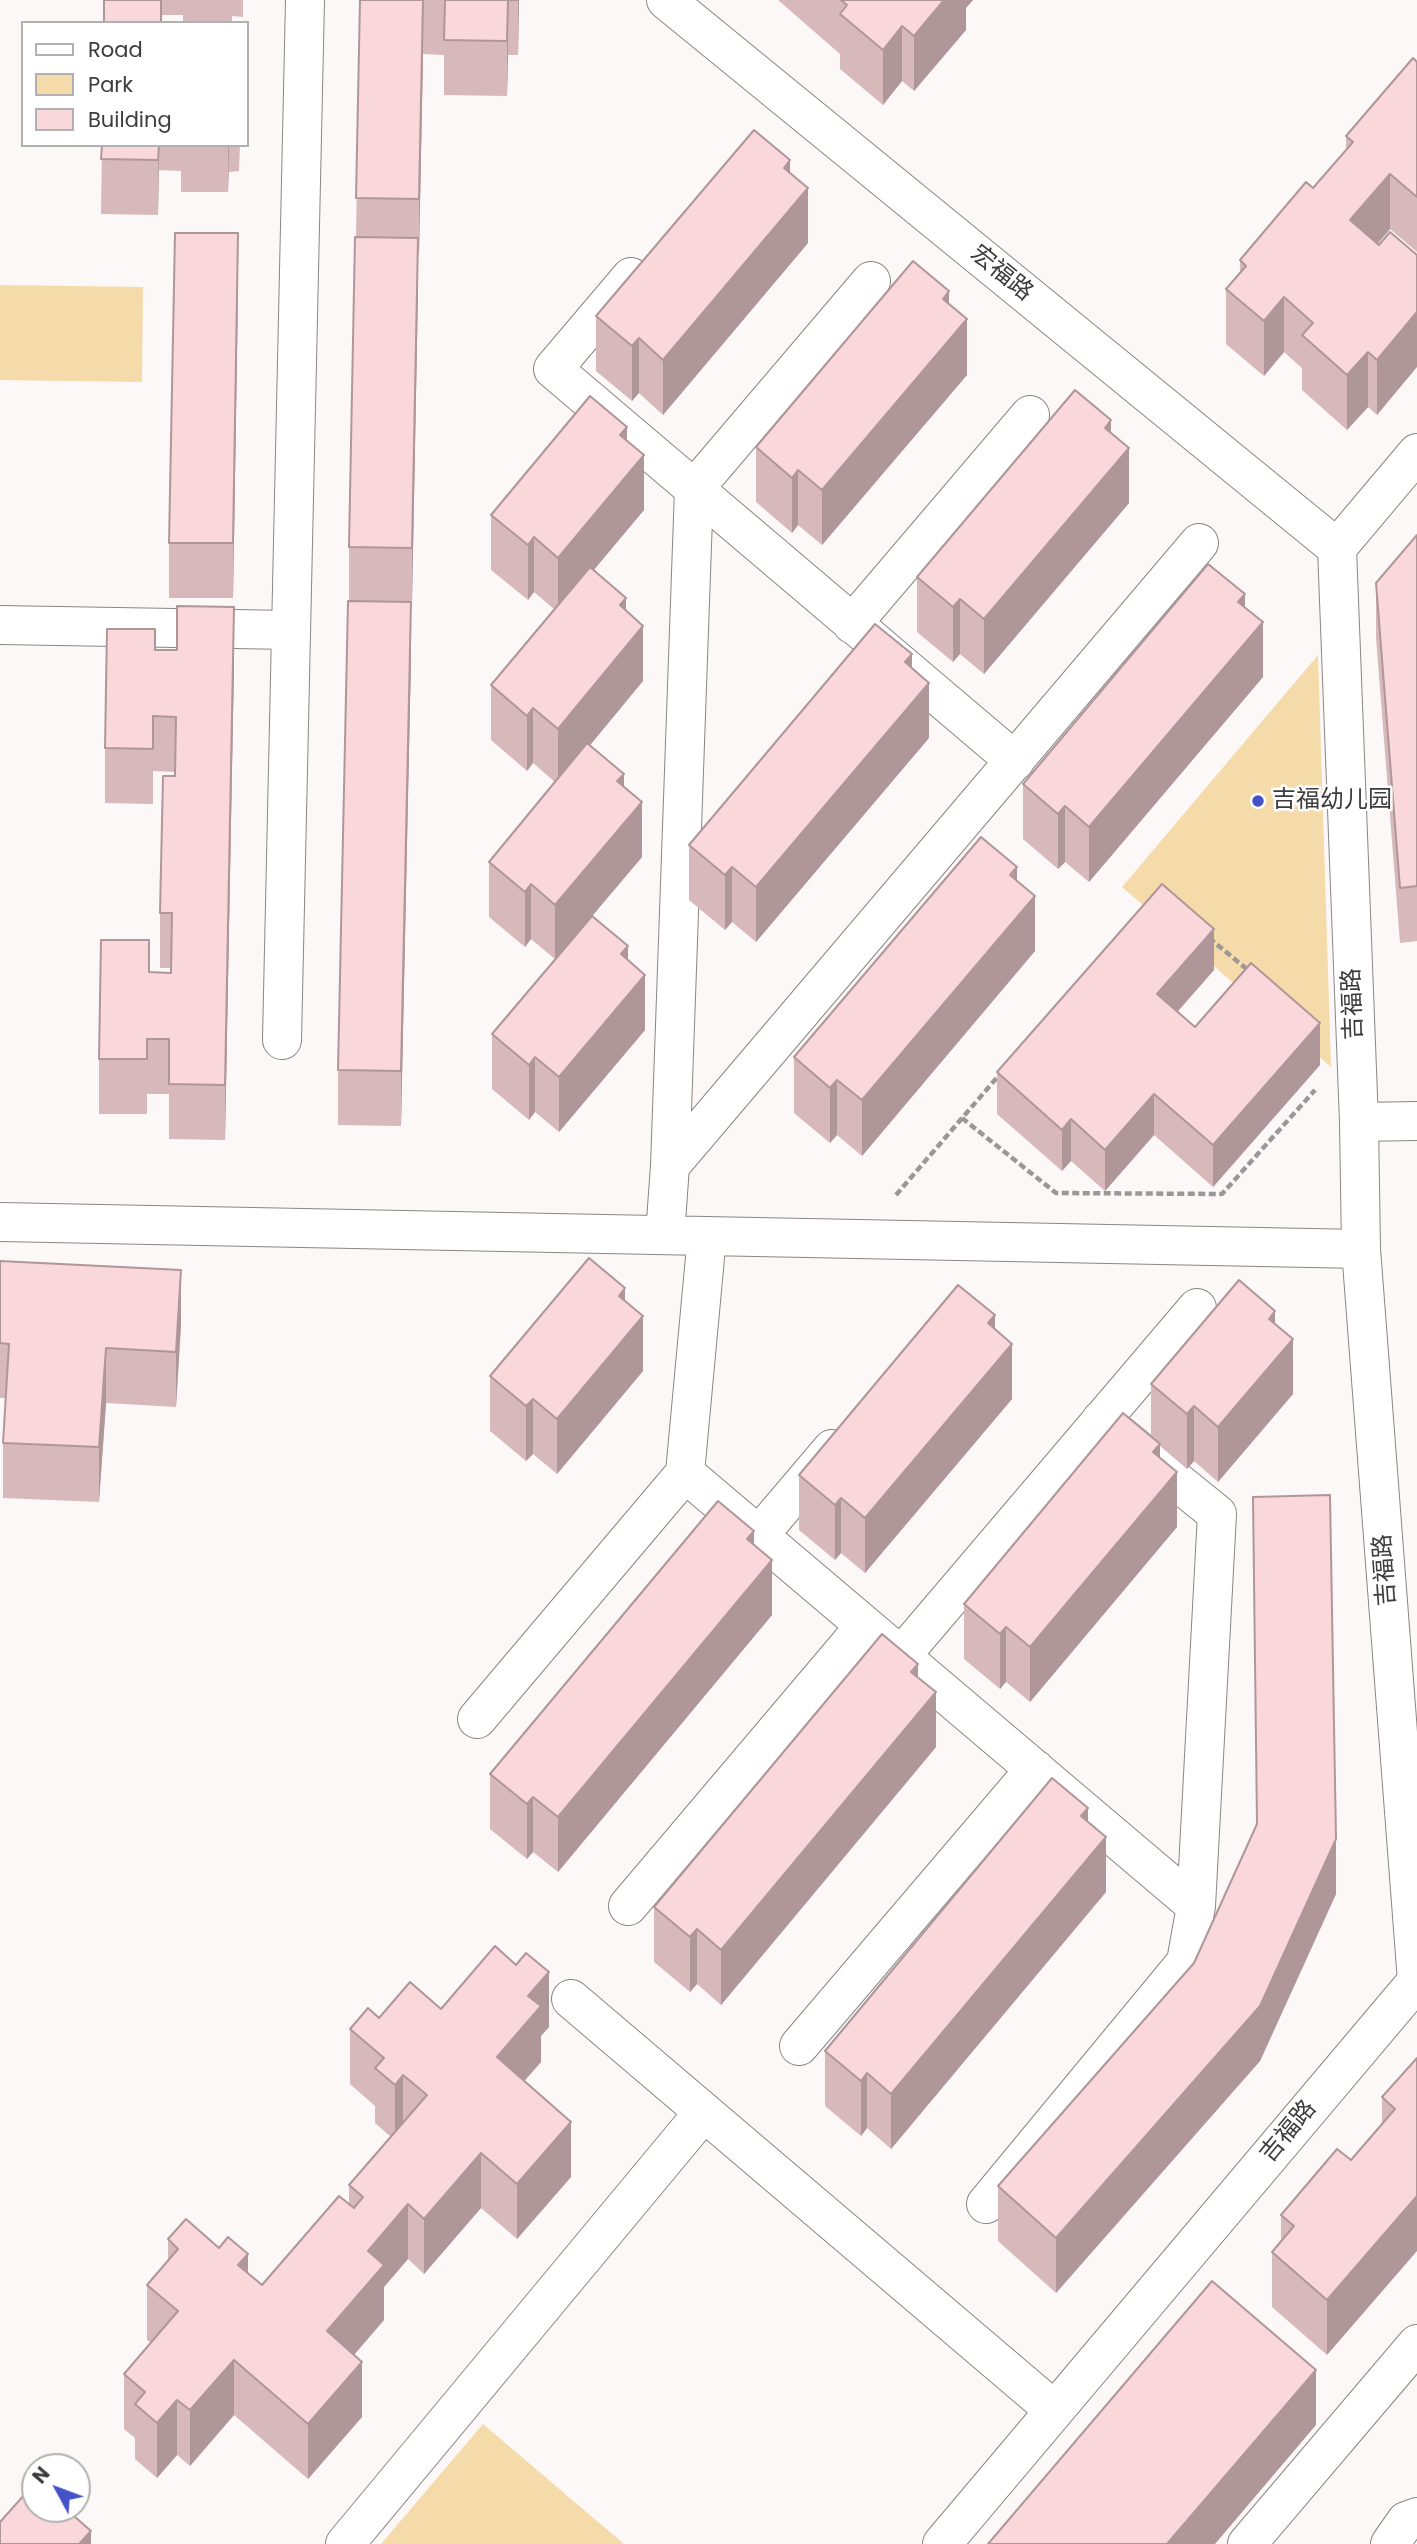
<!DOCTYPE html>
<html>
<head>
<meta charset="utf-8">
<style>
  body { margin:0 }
  #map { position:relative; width:1417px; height:2544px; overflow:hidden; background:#fcf8f7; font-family:Poppins,sans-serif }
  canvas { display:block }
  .legend { position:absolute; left:21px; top:21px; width:228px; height:126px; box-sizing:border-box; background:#fff; border:2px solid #b2b1b1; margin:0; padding:9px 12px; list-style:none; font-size:21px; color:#3e3c3c }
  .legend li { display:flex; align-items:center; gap:14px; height:35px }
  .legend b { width:35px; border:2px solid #b2b1b1 }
  .north { position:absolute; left:21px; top:2453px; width:70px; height:70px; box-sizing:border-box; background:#fff; border:2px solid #b2b1b1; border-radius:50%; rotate:311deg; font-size:19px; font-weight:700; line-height:28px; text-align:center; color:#3e3c3c }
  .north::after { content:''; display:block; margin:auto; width:24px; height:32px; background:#4552c7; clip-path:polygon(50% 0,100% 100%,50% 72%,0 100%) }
</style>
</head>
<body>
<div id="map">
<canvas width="1417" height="2544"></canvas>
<ul class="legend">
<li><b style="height:9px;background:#fff"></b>Road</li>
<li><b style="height:19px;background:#f6dbaa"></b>Park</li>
<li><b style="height:19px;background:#fad7db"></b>Building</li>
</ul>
<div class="north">N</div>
</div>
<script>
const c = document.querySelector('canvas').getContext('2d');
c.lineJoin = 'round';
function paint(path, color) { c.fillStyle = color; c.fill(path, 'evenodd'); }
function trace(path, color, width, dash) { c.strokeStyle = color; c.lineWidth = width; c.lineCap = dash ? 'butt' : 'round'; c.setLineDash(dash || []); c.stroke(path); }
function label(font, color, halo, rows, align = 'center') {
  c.font = font + ' Poppins,"Noto Sans SC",sans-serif'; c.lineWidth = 5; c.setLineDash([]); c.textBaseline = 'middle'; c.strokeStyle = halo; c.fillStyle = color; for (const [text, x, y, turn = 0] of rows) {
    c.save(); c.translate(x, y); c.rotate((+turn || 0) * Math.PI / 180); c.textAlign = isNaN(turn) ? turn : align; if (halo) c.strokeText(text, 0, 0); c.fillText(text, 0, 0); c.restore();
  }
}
const green = new Path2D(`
  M0,285L143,287L142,382L0,380Z
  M1318,655L1331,1067L1122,887Z
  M483,2424L624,2544H381Z`);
const path = new Path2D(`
  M1209,938L1248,970
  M962,1118L1056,1193L1222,1194L1315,1090
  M896,1195L1000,1074`);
const minor = new Path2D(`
  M666,0L1337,548
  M631,277L553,369L1015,761
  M852,624L1030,415
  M0,625L291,630
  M282,1040L305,0
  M1359,1122L1417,1121
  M670,1166L1199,543
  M0,1222L1361,1249
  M665,1235L670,1166L694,489L871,281
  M685,1473L1196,1906
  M759,1535L832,1449
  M901,1656L1197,1308
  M477,1719L685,1473L707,1236
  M628,1906L865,1626
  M571,1999L1054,2410
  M799,2046L1035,1769
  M986,2204L1186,1962L1196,1906L1217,1514L1101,1420
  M345,2544L704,2112
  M942,2544L1417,1981L1361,1249L1359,1122L1337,548L1417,453
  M1247,2544L1417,2344
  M1390,2544L1406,2521L1417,2517`);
const wall = new Path2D(`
  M104,0H243V17L232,16V23H183V15H162V23H104Z
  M360,0H519L518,55H508L507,96L444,95V55L423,54L419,254H418L412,603H411V657L401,1126L338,1125V1070L349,601V547L356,237Z
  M778,0H973L966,8V30L914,91L902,81L883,105L840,69V54Z
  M1417,62V252L1390,229L1378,244L1377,415L1368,407L1347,430L1302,390V368L1284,352L1264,376L1226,344V289L1240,274V260L1313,188L1346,150V136Z
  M102,145H240L239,171L229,172L228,192H181V171L159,170L158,215L101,214Z
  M790,173L808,243L663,415L639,393L632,401L596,371V316Z
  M238,288L233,598H169V543Z
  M949,304L967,375L822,545L798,525L792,533L756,502V447Z
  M1111,434L1129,503L984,674L960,654L953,662L917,632V577Z
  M627,441L644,510L593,570L626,611L643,681L590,745L624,787L642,857L592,916L628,960L645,1030L559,1132L535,1112L529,1120L492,1089V1034L555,959L531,939L525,947L489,917V862L555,782L533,763L527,771L491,740V685L554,609L534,592L528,600L491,570V515Z
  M1417,535V941L1400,943L1376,638V583Z
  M1245,607L1263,677L1089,882L1065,862L1058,869L1023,839V784Z
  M155,650L234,662L225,1140L169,1139V1094H147V1114H99V1059L149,972L171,973V968H160V913L175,772L153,771V804L105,803V748Z
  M912,668L929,738L756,942L732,922L725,930L689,900V845Z
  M1017,881L1035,951L862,1156L837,1135L830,1143L794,1113V1057Z
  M1214,970L1178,1011L1195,1027L1320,1065L1213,1187L1154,1135L1105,1191L1071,1161L1062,1171L997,1114V1072Z
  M0,1261L181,1325L176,1407L106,1403L99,1502L3,1498V1443L6,1398H0Z
  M625,1301L643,1371L557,1474L533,1454L526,1461L490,1431V1376Z
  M1275,1325L1293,1394L1218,1482L1194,1461L1187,1469L1160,1446V1458L1177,1527L1030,1702L1006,1682L1000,1689L964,1659V1604L1151,1437V1384Z
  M995,1329L1012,1399L865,1573L841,1553L835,1560L799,1530V1475Z
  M1253,1497L1336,1894L1260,2061L1056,2293L998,2241V2186L1194,1963L1257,1825Z
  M754,1545L772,1615L558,1872L533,1852L527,1859L490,1829V1774Z
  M918,1677L936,1747L721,2005L697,1984L690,1992L654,1962V1907Z
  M1088,1822L1106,1892L891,2149L867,2128L861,2136L825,2106V2051Z
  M441,2009L549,2027L541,2036V2062L524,2081L571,2177L517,2239L481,2208L424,2274L408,2259L384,2287V2320L354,2355L362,2417L308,2479L234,2415L190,2466L177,2455L157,2478L135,2459V2438L124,2429V2374L151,2343L147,2340V2285L168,2261V2239L248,2273L262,2285L349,2204V2185L391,2137L375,2123V2106L350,2084V2029L379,2018Z
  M1417,2058L1327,2355L1272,2307V2252L1281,2241V2215L1351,2160L1382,2124V2097Z`);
const shadedWall = new Path2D(`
  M423,0V54L419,254V199Z
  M508,0V55L507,96V41Z
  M518,0H519L518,55Z
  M944,0H973L966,8V30L914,91V36Z
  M902,26V81L883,105V50Z
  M159,145L158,215V160Z
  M228,145H229L228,192Z
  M790,160V209L808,188V243L663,415V360Z
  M1390,174V229L1350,275V220Z
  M238,233V288L233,598V543Z
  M418,238V293L412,603V548Z
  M949,291V340L967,319V375L822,545V490L943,299Z
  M1417,294V367L1377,415V360Z
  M1284,297V352L1264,376V321Z
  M639,338V393L632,401V346Z
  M1368,352V407L1347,430V375Z
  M1111,420V469L1129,448V503L984,674V619L1105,428Z
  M627,427V476L644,455V510L558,613V558L620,435Z
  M798,470V525L792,533V478Z
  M534,537V592L528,600V545Z
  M1245,594V643L1263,622V677L1089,882V827L1238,602Z
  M626,598V647L643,626V681L558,784V729L620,605Z
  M960,599V654L953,662V607Z
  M411,602V657L401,1126V1071Z
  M234,607V662L225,1140V1085Z
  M912,654V703L929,683V738L756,942V887L905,662Z
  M533,708V763L527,771V716Z
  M624,774V822L642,802V857L555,960V905L617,781Z
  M1065,806V862L1058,869V814Z
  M732,867V922L725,930V875Z
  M1017,867V917L1035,896V951L862,1156V1100Z
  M531,884V939L525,947V892Z
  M1214,929V970L1157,1035V994Z
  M628,946V995L645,975V1030L559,1132V1077L621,954Z
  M1320,1023V1065L1213,1187V1145Z
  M535,1057V1112L529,1120V1065Z
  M837,1080V1135L830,1143V1088Z
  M1154,1094V1135L1105,1191V1150Z
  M1071,1119V1161L1062,1171V1130Z
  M181,1270V1325L176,1407V1352Z
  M625,1288V1338L643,1316V1371L557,1474V1419L619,1296Z
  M1275,1311V1360L1293,1339V1394L1218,1482V1427L1269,1319Z
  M995,1315V1364L1012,1344V1399L865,1573V1518L988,1323Z
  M106,1348V1403L99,1502V1447Z
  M533,1399V1454L526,1461V1406Z
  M1194,1406V1461L1187,1469V1414Z
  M1160,1444V1493L1177,1472V1527L1030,1702V1647L1153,1452Z
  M841,1498V1553L835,1560V1505Z
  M754,1531V1581L772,1560V1615L558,1872V1817L747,1539Z
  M1006,1627V1682L1000,1689V1634Z
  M918,1664V1714L936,1692V1747L721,2005V1950Z
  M533,1797V1852L527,1859V1804Z
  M1088,1808V1858L1106,1837V1892L891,2149V2094L1081,1816Z
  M1336,1839V1894L1260,2061L1056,2293V2238Z
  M697,1929V1984L690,1992V1937Z
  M549,1972V2027L541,2036V2062L497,2112V2057L528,1996Z
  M867,2073V2128L861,2136V2081Z
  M403,2075V2130L395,2140V2085Z
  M571,2122V2177L517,2239V2184Z
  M481,2153V2208L424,2274V2219Z
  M1417,2196V2251L1327,2355V2300Z
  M408,2204V2259L384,2287V2320L327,2386V2331L368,2251Z
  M248,2254V2309L238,2265Z
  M234,2360V2415L190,2466V2410Z
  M362,2362V2417L308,2479V2424Z
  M1316,2370V2425L1215,2544H1167Z
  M177,2400V2455L157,2478V2423Z
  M91,2531V2544H79Z`);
const building = new Path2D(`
  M104,0H161V23H104Z
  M360,0H423L419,199L356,198Z
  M445,0H518H508L507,41L444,40Z
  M841,0H944L914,36L902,26L883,50L840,14L847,5Z
  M1413,58L1417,62V197L1390,174L1350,220L1379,245L1390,232L1417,255V312L1377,360L1368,352L1347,375L1302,335L1313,323L1284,297L1264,321L1226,289L1246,266L1240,260L1306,182L1313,188L1353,142L1346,136Z
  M754,130L790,160L784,168L808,188L663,360L639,338L632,346L596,316Z
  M102,145H159L158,160L101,159Z
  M175,233H238L233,543H169Z
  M355,237L418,238L412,548L349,547Z
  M913,261L949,291L943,299L967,319L822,490L798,470L792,478L756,447Z
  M1075,390L1111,420L1105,428L1129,448L984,619L960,599L953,607L917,577Z
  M590,396L627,427L620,435L644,455L558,558L534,537L528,545L491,515Z
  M1417,535V886L1400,888L1376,583Z
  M1208,564L1245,594L1238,602L1263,622L1089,827L1065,806L1058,814L1023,784Z
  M590,567L626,598L620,605L643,626L558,729L533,708L527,716L491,685Z
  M348,601L411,602L401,1071L338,1070Z
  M177,606L234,607L225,1085L169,1084V1039H147V1059H99L101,940H149V972L171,973L172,913H160L163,776H175L176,717L153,716V749L105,748L107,629H155V650H177Z
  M875,624L912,654L905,662L929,683L756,887L732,867L725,875L689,845Z
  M587,743L624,774L617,781L642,802L555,905L531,884L525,892L489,862Z
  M981,837L1017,867L1010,875L1035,896L862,1100L837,1080L830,1088L794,1057Z
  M1162,884L1214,929L1157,994L1195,1027L1251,963L1320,1023L1213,1145L1154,1094L1105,1150L1071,1119L1062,1130L997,1072Z
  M592,916L628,946L621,954L645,975L559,1077L535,1057L529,1065L492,1034Z
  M589,1258L625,1288L619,1296L643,1316L557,1419L533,1399L526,1406L490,1376Z
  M0,1261L181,1270L176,1352L106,1348L99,1447L3,1443L9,1344L0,1343Z
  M1239,1280L1275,1311L1269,1319L1293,1339L1218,1427L1194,1406L1187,1414L1151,1384Z
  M958,1285L995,1315L988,1323L1012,1344L865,1518L841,1498L835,1505L799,1475Z
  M1123,1413L1160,1444L1153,1452L1177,1472L1030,1647L1006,1627L1000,1634L964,1604Z
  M1330,1495L1336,1839L1260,2006L1056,2238L998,2186L1194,1963L1257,1824L1253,1497Z
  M718,1501L754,1531L747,1539L772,1560L558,1817L533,1797L527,1804L490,1774Z
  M882,1634L918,1664L911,1672L936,1692L721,1950L697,1929L690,1937L654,1907Z
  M1052,1778L1088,1808L1081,1816L1106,1837L891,2094L867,2073L861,2081L825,2051Z
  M495,1946L516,1965L526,1953L549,1972L528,1996L541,2006L497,2057L571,2122L517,2184L481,2153L424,2219L408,2204L368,2251L384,2265L327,2331L362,2362L308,2424L234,2360L190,2410L177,2400L157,2423L135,2404L145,2392L124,2374L178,2311L147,2285L178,2249L168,2239L186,2219L219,2248L228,2237L248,2254L238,2265L262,2285L339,2196L354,2208L363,2197L349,2185L427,2095L403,2075L395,2085L375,2068L384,2058L350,2029L368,2008L379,2018L410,1982L441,2009Z
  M1417,2058V2196L1327,2300L1272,2252L1294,2226L1281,2215L1337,2149L1351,2160L1395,2109L1382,2097Z
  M1212,2281L1316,2370L1167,2544H988Z
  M25,2494L35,2502V2509H43L46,2512L48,2509H66L91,2531L79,2544H0V2522Z`);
const markers = [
  [1258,801,7,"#4552c7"]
];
const streetNames = [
  ["宏福路",1001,274,39],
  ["吉福路",1354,1004,-92],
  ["吉福路",1386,1570,-94],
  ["吉福路",1289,2132,-50]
];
const poiNames = [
  ["吉福幼儿园",1272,801]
];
paint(green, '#f6dbaa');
trace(minor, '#8a8685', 40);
trace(path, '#9a9796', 4.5, [7, 3.5]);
trace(minor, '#fff', 38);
paint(wall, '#d7b9bc');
paint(shadedWall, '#af9699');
paint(building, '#fad7db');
trace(building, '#af9699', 2);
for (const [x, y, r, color] of markers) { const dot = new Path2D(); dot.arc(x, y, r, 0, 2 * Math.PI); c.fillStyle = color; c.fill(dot); trace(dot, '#fff', 2.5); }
label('24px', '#3e3c3c', '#fff', streetNames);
label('24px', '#3e3c3c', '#fff', poiNames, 'left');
</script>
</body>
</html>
